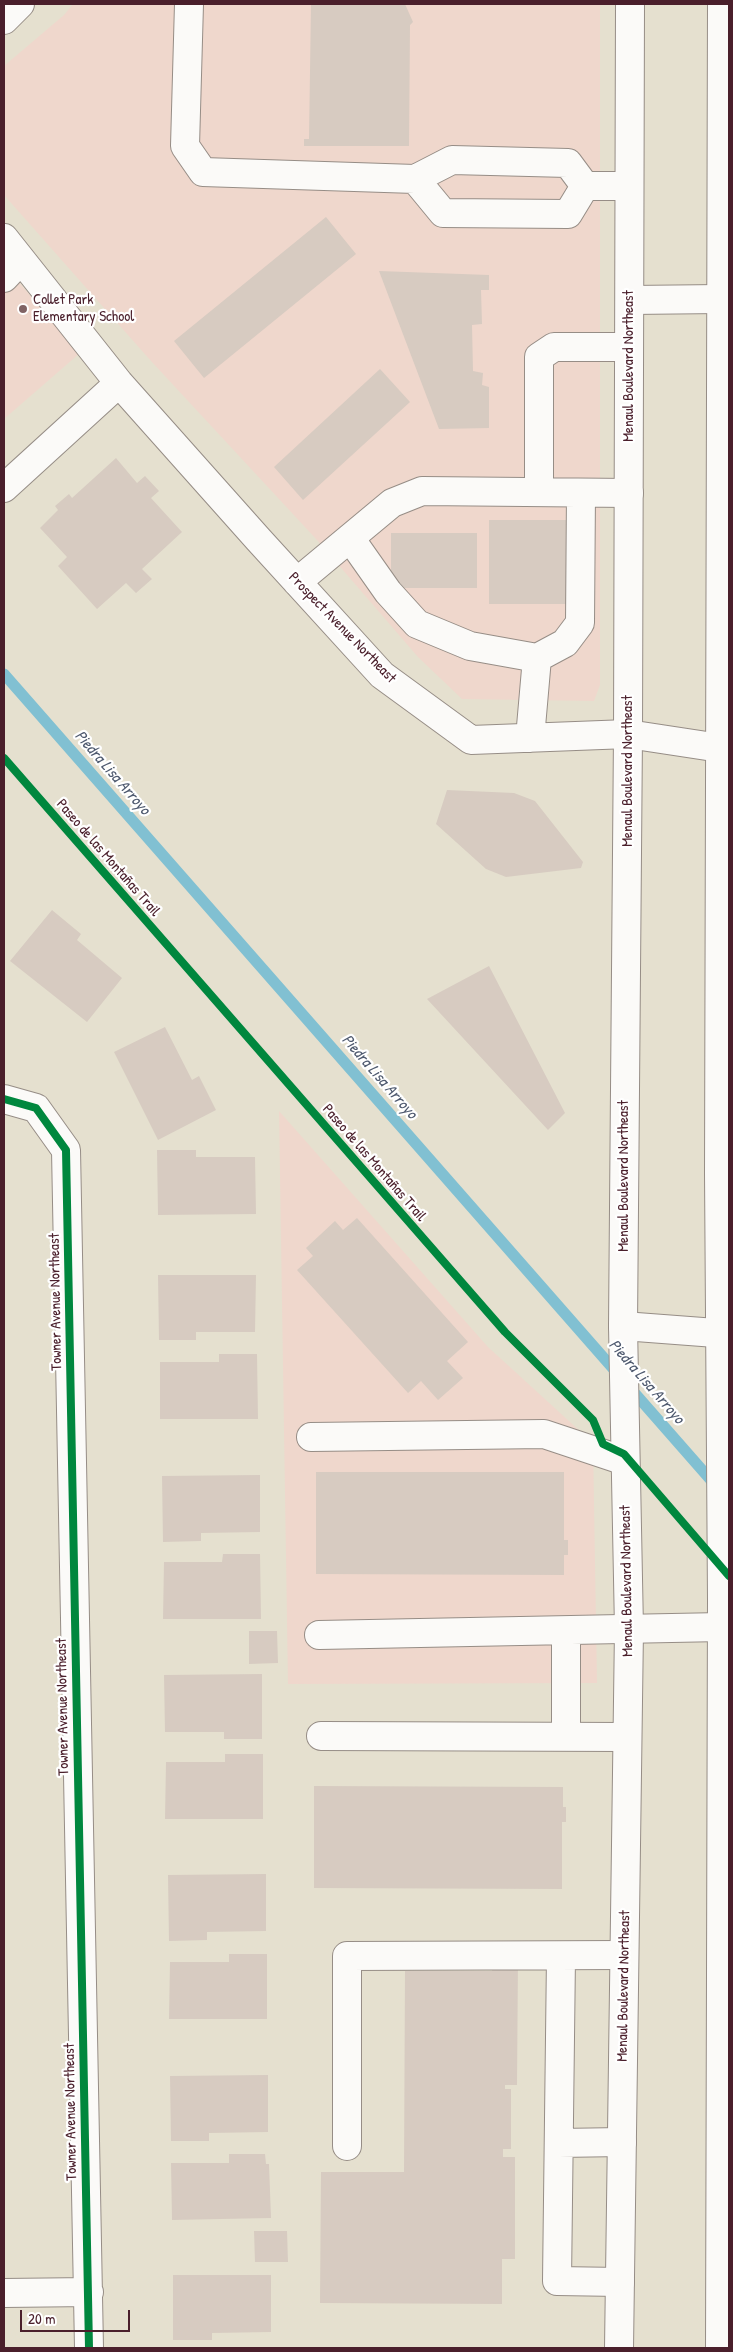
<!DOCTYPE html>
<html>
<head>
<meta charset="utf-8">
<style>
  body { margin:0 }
  #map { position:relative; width:733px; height:2352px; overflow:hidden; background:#e5e0cf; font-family:"Patrick Hand",sans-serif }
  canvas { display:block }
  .frame { position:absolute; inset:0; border:5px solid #4a1f2b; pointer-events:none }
  .scale { position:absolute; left:20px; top:2310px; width:110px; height:22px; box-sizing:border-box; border:2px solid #4a1f2b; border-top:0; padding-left:6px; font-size:15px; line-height:18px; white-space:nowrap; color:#4a1f2b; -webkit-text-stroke:4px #fff; paint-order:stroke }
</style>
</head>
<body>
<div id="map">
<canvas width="733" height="2352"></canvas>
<div class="frame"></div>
<div class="scale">20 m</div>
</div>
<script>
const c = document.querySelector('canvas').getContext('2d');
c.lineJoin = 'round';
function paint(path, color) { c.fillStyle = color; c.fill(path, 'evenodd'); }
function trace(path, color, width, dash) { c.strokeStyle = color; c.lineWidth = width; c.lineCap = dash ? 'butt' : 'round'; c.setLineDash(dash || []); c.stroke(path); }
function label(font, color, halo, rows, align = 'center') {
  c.font = font + ' "Patrick Hand",sans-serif'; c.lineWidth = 4.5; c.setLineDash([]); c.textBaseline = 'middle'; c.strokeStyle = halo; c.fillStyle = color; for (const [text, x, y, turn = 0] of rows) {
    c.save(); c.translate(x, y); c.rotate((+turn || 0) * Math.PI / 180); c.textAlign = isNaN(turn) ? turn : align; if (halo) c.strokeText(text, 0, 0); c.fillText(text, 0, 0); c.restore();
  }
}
const built = new Path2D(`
  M73,4H600V685L594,701L462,699L418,657L317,540L151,361L4,195V66L64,15Z
  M4,265L80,353L4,419Z
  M279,1111L488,1347L593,1443L597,1683L288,1684Z`);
const stream = new Path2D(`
  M4,674L717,1487`);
const building = new Path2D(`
  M311,4H405L413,22L410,25L409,146H304V139H309Z
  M326,217L356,254L204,378L174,341Z
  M379,271L489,275V290H481L482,324L472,325L473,371L483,373L482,385L489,387V428L439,429Z
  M380,369L410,402L303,500L274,467Z
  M116,458L137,483L145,476L159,491L151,498L182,532L142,569L152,579L136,593L126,583L97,609L58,566L67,557L40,528L58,510L55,506L69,494L72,498Z
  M489,520H569V604H489Z
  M391,533H477V588H391Z
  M447,790L514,793L535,801L583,862L581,868L506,877L486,869L436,824Z
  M52,910L81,934L77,940L122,978L87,1022L10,961Z
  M489,966L565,1113L548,1130L427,999Z
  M165,1027L192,1080L199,1076L216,1110L158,1140L114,1052Z
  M157,1150H196V1157H255L256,1214L158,1215Z
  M357,1218L468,1342L447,1361L463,1378L438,1400L421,1381L408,1393L297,1270L313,1256L306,1248L335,1221L343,1230Z
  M158,1275H256L255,1332H196V1340H159Z
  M219,1354H257L258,1419H160V1362H219Z
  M316,1472H564V1540H568V1555H564V1575L316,1574Z
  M260,1475V1532L201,1533V1541L163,1542L162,1476Z
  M223,1554H260L261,1619H163L164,1562H222Z
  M249,1631H277L278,1663L249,1664Z
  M262,1674V1739H224V1732H165L164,1675Z
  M225,1754H263V1819H165L166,1762H225Z
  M314,1786L563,1787V1807H566V1822H562V1889L314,1888Z
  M266,1874V1931L207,1932V1940L169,1941L168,1875Z
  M229,1954H267V2019H169L170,1962H229Z
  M493,1959H518L517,2085H505V2089H511V2149H503V2157H515V2259H502V2304L320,2303L321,2172H404L405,1971H492Z
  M268,2075V2132L209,2133V2141H171L170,2076Z
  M229,2154H265L266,2164H269L271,2218L172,2220L171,2163H229Z
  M254,2231H287L288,2262H255Z
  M173,2275H271V2332L212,2333V2340H173Z`);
const minor = new Path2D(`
  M189,4L185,146L203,172L415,179L452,160L568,163L585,186
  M4,20L20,4
  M415,179L443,213L568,214L585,186
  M585,186H628
  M4,238L119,383L258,539L382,675L471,740L628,734L720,748
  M4,278L21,260
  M630,300L721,299
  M4,488L119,383
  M539,492V357L554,347H629
  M350,538L388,592L417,624L470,646L537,658
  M297,582L392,503L422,491L629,493
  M530,738L537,658L565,643L580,623L581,493
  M4,1099L36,1108L66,1150L89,2348
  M623,1326L729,1334
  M311,1437L544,1434L625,1461
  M566,1631V1736
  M319,1635L722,1627
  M321,1736L627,1737
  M561,1956L557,2281L620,2282
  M559,2143L622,2142
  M347,2146V1956L624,1955
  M4,2293L89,2292`);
const major = new Path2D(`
  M619,2348L629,1629L623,1326L628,734L630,4
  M720,2348L722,1600L719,1173L722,4`);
const cycleway = new Path2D(`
  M4,758L505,1332L593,1420L603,1444L624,1454L729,1576
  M4,1099L36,1108L66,1150L89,2348`);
const markers = [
  [23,309,5,"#806364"]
];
const poiNames = [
  ["Collet Park",33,300],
  ["Elementary School",33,317]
];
const streetNames = [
  ["Menaul Boulevard Northeast",629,366,-90],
  ["Prospect Avenue Northeast",342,628,46],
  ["Menaul Boulevard Northeast",628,771,-90],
  ["Paseo de las Montañas Trail",108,858,49],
  ["Paseo de las Montañas Trail",374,1163,49],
  ["Menaul Boulevard Northeast",624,1176,-90],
  ["Towner Avenue Northeast",56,1302,-91],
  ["Menaul Boulevard Northeast",627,1581,-91],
  ["Towner Avenue Northeast",63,1707,-91],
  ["Menaul Boulevard Northeast",624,1986,-89],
  ["Towner Avenue Northeast",71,2112,-91]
];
const waterNames = [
  ["Piedra Lisa Arroyo",112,773,49],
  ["Piedra Lisa Arroyo",379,1077,49],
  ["Piedra Lisa Arroyo",646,1382,49]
];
paint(built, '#efd7cc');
trace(stream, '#81c0d2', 11);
paint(building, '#d7cbc1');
trace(minor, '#968d86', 30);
trace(major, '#968d86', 30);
trace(minor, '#fbfaf8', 28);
trace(major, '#fbfaf8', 28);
trace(cycleway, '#00873e', 8);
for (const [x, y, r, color] of markers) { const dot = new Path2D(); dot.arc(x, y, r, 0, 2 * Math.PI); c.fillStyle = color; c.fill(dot); trace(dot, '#fff', 2); }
label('15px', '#4a1f2b', '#fff', poiNames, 'left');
label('15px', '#4a1f2b', '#fff', streetNames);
label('italic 16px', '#4f5a6f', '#fff', waterNames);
</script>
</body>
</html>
